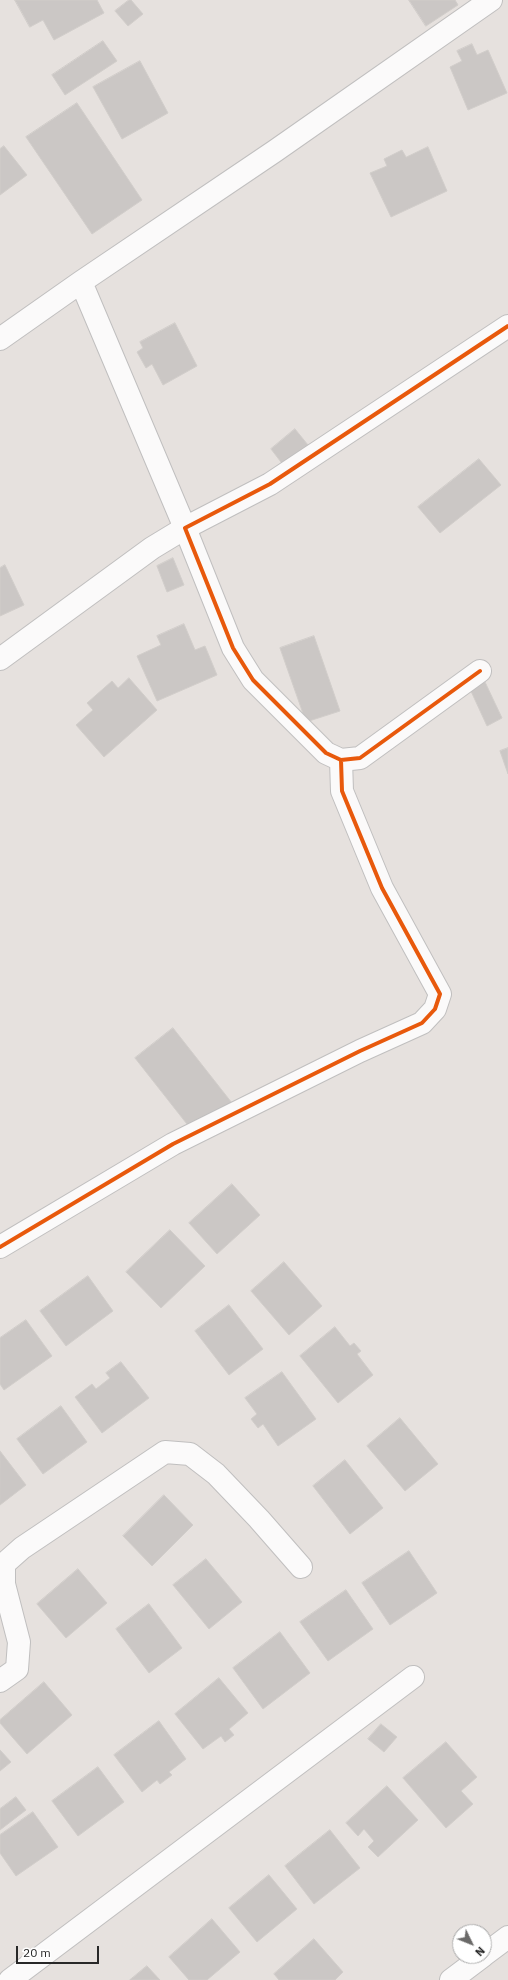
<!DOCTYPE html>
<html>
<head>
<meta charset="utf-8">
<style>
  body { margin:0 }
  #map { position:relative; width:508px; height:1980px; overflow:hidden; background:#e6e1de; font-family:"IBM Plex Sans",sans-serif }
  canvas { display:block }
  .north { position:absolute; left:452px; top:1924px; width:40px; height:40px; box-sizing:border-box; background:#fff; border:1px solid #a9a9a9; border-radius:50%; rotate:133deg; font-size:11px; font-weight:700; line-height:16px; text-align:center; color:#282828 }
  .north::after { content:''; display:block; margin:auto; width:14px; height:18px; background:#6a6968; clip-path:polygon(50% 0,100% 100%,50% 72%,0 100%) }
  .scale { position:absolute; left:16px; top:1946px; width:83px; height:18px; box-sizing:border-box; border:2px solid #282828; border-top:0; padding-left:5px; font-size:12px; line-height:14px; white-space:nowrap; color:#282828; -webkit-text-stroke:3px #fff; paint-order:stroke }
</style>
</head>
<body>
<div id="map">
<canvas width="508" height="1980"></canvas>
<div class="north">N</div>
<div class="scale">20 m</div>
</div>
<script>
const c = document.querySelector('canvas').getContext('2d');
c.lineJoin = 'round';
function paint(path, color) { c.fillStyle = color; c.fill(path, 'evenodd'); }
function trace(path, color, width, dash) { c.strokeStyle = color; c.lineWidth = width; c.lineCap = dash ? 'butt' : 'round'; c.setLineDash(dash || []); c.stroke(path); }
const building = new Path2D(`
  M15,0H97L104,13L54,40L43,20L30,27Z
  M129,0H131L143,14L128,26L115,11Z
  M409,0H455L458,5L426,26Z
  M103,41L117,61L65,95L52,75Z
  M472,44L477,55L488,50L507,93L468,110L450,67L462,61L457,51Z
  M140,61L168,113L122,139L93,87Z
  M77,103L142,200L92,234L26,137Z
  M4,146L27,175L0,195V149Z
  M428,147L447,191L391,217L370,173L387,166L384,159L402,150L406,157Z
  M175,323L197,366L163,385L152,364L146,368L137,352L143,348L140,342Z
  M295,429L308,445L284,466L271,449Z
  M479,459L501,485L440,533L418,507Z
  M173,558L184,585L167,592L157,566Z
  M5,565L24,605L0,616V568Z
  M184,624L195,650L205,646L217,675L157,701L137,656L161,645L157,636Z
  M314,636L340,711L306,722L280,648Z
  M129,678L157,710L104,757L76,725L93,710L87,703L112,681L118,688Z
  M485,682L502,718L487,726L470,689Z
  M508,748V774L500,751Z
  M173,1028L232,1103L194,1133L135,1058Z
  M232,1184L260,1215L217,1254L189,1223Z
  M170,1230L205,1266L161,1308L126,1272Z
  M284,1262L322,1306L289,1335L251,1291Z
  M88,1276L113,1311L66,1346L40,1311Z
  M229,1305L263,1349L229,1375L195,1331Z
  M26,1320L52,1356L4,1390L0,1384V1338Z
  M335,1327L350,1346L354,1343L361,1351L357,1354L373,1375L338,1403L300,1356Z
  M121,1362L149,1398L102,1433L75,1397L92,1384L96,1389L110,1378L106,1373Z
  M282,1372L316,1419L278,1446L263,1424L258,1428L251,1419L257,1414L245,1398Z
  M61,1406L87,1442L43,1474L17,1439Z
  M400,1418L438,1464L405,1491L367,1446Z
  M0,1451L26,1485L0,1505Z
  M345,1460L383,1508L350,1534L313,1486Z
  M164,1495L193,1525L152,1566L123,1536Z
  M409,1551L437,1593L390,1625L362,1583Z
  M206,1559L242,1602L209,1629L173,1585Z
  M78,1569L107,1603L66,1638L37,1604Z
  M346,1590L373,1629L328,1661L300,1622Z
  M149,1604L182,1648L149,1673L116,1629Z
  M280,1632L310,1673L263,1709L233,1668Z
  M219,1678L248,1713L229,1729L234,1735L225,1742L221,1736L203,1749L175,1714Z
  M44,1682L72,1715L27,1754L0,1723V1720Z
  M159,1721L186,1759L169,1772L172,1775L160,1784L157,1780L142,1792L114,1755Z
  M381,1724L397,1737L384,1752L368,1739Z
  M446,1742L477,1777L461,1791L473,1804L446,1828L403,1778Z
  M0,1750L11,1762L0,1771Z
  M98,1767L124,1802L78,1836L52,1801Z
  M387,1786L418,1820L378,1857L368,1847L374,1841L364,1829L358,1836L346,1823Z
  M16,1797L26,1810L0,1830V1809Z
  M33,1812L58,1847L16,1876L0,1853V1835Z
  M330,1830L360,1868L314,1904L285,1866Z
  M269,1875L297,1909L257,1942L229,1908Z
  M212,1919L240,1952L207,1980H189L169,1957Z
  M314,1939L343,1972L335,1980H279L274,1974Z
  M147,1966L160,1980H130Z`);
const minor = new Path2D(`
  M0,339L81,282L275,151L491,0
  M0,659L152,548L185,528L81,282
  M480,671L360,758L341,760L326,753L253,680L233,648L185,528L270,484L508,326
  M0,1247L173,1144L360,1051L422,1023L435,1009L440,994L382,888L342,791L341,760
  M0,1681L17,1669L19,1642L4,1584V1564L22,1548L165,1452L190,1454L216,1474L259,1519L301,1567
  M484,1955L508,1937
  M10,1980L413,1677
  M451,1980L483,1956`);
const cycleway = new Path2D(`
  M480,671L360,758L341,760L326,753L253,680L233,648L185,528L270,484L508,326
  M0,1247L173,1144L360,1051L422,1023L435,1009L440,994L382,888L342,791L341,760`);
paint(building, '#cbc7c5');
trace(building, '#d1cdca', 1);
trace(minor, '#c0bfbf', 24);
trace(minor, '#fbfafa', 22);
trace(cycleway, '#e8590c', 4);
</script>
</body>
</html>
